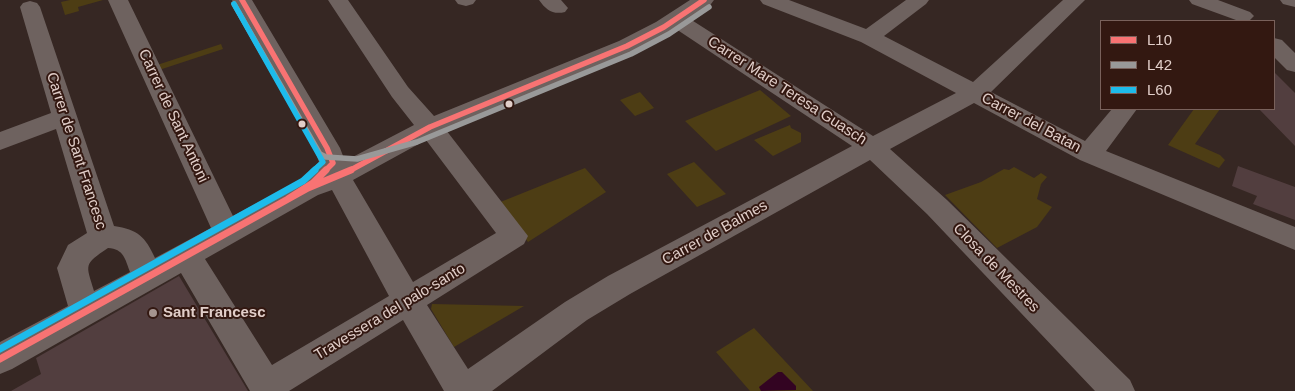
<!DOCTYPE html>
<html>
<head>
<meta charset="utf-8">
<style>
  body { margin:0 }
  #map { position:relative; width:1295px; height:391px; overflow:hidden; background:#362723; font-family:Helvetica,sans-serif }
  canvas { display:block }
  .legend { position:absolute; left:1100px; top:20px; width:175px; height:90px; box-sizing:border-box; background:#331811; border:1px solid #79615b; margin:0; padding:6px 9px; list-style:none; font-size:15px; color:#e1cec9 }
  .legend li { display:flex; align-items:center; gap:10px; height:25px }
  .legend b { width:25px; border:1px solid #79615b }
</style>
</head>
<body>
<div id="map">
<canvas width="1295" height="391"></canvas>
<ul class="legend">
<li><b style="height:6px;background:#f87373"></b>L10</li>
<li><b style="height:6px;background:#999"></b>L42</li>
<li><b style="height:6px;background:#1dbbeb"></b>L60</li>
</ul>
</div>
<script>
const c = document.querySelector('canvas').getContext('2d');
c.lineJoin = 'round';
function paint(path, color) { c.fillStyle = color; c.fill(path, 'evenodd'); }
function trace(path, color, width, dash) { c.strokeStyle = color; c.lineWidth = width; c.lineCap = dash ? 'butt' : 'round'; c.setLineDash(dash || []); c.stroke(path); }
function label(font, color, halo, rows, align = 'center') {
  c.font = font + ' Helvetica,sans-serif'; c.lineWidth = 4; c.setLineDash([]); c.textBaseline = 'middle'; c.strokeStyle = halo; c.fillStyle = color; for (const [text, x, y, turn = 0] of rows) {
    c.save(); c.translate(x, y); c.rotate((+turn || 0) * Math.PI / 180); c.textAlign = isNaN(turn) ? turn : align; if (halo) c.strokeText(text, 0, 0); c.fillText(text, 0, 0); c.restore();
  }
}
const green = new Path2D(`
  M70,0H103L78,7L79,11L65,15L61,2Z
  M221,44L223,49L156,71L154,66Z
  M760,90L791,116L716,151L685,121Z
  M640,92L654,108L635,116L620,100Z
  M1194,109H1220L1195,144L1220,155L1225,160L1219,168L1168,145Z
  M790,125L791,128L801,133V142L773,156L754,140Z
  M694,162L726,194L697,207L667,174Z
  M1014,167L1034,178L1041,173L1047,177L1041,184L1037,199L1052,207L1037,227L997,248L945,195L981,182L1004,169L1009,170Z
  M585,168L606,192L528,242L498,203Z
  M432,304L524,306L454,347L431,309Z
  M754,328L813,391H750L716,352Z`);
const water = new Path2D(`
  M778,372H782L796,386V390L761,391L759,387Z`);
const building = new Path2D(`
  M1274,72L1295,93V146L1259,109H1274Z
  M1238,166L1295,187V220L1253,204L1257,196L1232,186Z
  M179,276L248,391H11L41,374L36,358Z`);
const minor = new Path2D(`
  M108,0H128L233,216L300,180L319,162L314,148L232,0H252L340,148L345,161L414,125L392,97L328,0H348L408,87L434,116L619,41L656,22L690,0H714L711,4L690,19L873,136L956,93L861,42L763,4L760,0H789L866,29L906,0H929L926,4L884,36L973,82L1063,0H1085L991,92L1085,141L1112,109H1137L1106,151L1295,227V250L1080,160L974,103L890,149L947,200L1130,380L1135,391H1095L927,214L870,160L630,294L587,320L492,391H444L403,320L289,391H250L181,273L12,369L0,374V342L68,306L57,268L68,245L87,233L56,129L0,150V132L51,113L20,7L23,3L30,1L37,3L40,7L114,226C138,230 145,236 155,258L211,228ZM676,29L852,146L608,276L565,302L468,369L427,305L524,244L528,236L446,130L635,51ZM426,140L496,233L413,282L353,180ZM332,190L389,296L272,365L205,259L318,195ZM108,248C124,249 125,259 130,272L94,291C86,264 83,265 108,248Z
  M455,0H476L473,4L466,6L458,4Z
  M539,0H561L568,8L565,12C553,15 546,10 539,0Z
  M1189,0H1218L1250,12L1254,16L1250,20H1236L1192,4Z
  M1280,0H1295V7L1283,4Z
  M1274,38L1282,40L1295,53V72L1287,70L1274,57Z`);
const bus1Far1 = new Path2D(`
  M242,0L327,148L333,163L325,171
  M349,171L430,127L627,46L664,27L704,0`);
const bus1 = new Path2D(`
  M288,199L313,183L326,170
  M0,359L308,188L351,170`);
const bus2 = new Path2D(`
  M234,4L320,154L326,157L357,159L417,142L631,54L669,34L709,7`);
const bus3Far1 = new Path2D(`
  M234,4L323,162L313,171`);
const bus3 = new Path2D(`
  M0,349L303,181L315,170`);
const markers = [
  [509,104,4.5,"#e1cec9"],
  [302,124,4.5,"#e1cec9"],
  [153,313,5,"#a5948f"]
];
const streetNames = [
  ["Carrer Mare Teresa Guasch",787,91,33],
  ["Carrer de Sant Antoni",173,116,65],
  ["Carrer del Batan",1031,123,28],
  ["Carrer de Sant Francesc",76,151,72],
  ["Carrer de Balmes",715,233,-29],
  ["Closa de Mestres",996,268,46],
  ["Travessera del palo-santo",390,312,-31]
];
const poiNames = [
  ["Sant Francesc",163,313]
];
paint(green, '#4d3d14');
paint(water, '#330422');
paint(building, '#523e3f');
paint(minor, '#6e625f');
trace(bus1Far1, '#f87373', 5.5);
trace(bus1, '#f87373', 7);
trace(bus2, '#999', 5.5);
trace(bus3Far1, '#1dbbeb', 5.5);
trace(bus3, '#1dbbeb', 7);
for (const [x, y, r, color] of markers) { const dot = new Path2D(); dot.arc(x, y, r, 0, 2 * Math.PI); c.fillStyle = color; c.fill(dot); trace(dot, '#331811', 2); }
label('15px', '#e1cec9', '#331811', streetNames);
label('bold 15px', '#e1cec9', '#331811', poiNames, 'left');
</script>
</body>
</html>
